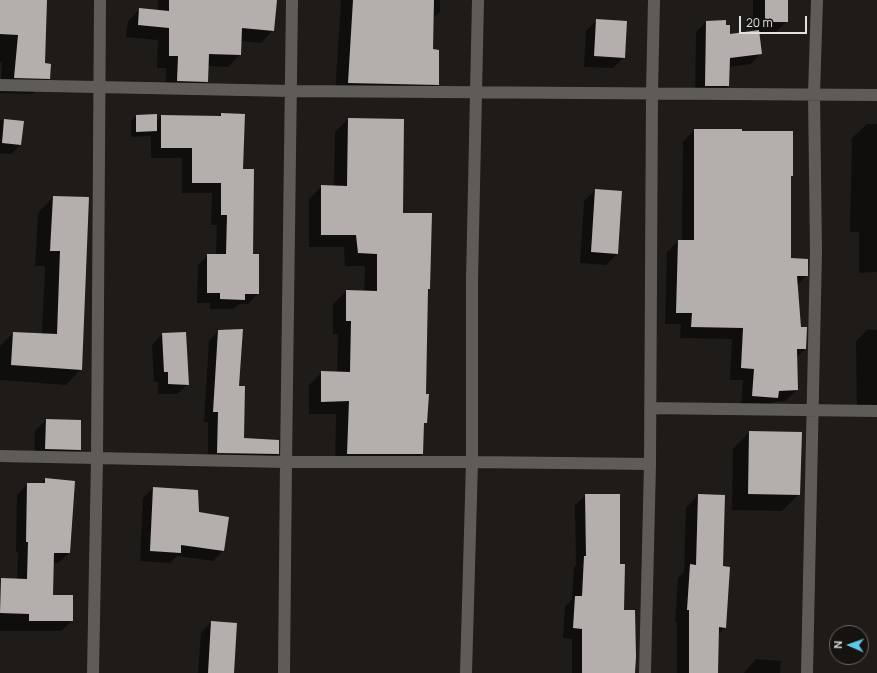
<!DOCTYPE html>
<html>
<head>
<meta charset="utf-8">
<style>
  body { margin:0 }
  #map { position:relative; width:877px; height:673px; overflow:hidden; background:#1e1b18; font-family:Manrope,sans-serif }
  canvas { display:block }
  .north { position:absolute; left:829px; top:625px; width:40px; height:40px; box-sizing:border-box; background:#151210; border:1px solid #676563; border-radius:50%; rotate:272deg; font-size:11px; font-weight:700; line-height:16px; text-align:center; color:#e3e1df }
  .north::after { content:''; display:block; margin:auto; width:14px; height:18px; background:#5cc7e7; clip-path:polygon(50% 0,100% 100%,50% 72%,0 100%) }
  .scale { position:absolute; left:739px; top:16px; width:68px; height:18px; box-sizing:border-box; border:2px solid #e3e1df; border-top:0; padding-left:5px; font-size:12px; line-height:14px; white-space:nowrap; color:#e3e1df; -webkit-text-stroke:3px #151210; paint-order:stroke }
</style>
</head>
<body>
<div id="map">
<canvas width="877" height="673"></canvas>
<div class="north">N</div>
<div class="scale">20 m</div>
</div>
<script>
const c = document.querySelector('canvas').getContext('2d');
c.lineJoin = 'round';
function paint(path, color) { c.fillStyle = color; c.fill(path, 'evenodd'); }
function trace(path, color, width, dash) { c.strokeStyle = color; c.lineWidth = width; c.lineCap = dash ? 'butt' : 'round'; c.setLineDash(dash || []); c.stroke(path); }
const shadow = new Path2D(`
  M0,0H46L44,64L49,78L33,94L0,93L2,62H0Z
  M158,0H276L273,30L261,43L240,41V54L228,67L208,66L207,81L195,93H166V68H157L158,40L126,37L128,21L140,9L158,11Z
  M341,0H440V12L433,18L432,50L438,84L424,98L335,96Z
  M753,0H787V21L775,33L758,34L761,53L751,64L728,67V86L718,96H695L696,32L706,22L729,35L753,32Z
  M597,20L624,57L613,68L584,67L586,31Z
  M221,114L242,170L252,255L258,293L248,304H239L233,309H210V303H197L198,265L208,255H216L217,225H211L212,193H182V158H151V136L131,137V121L136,116L156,122L161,116L218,117Z
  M348,119L402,214L429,289L427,292L425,394L426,422L423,425L422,454L409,467H335L336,414H309V385L322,372H337L338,334H333V304L346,291L364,292L365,266H345L344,247H309V199L322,186L334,187L335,132Z
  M0,120L23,122L20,145L11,154L0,153Z
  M867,124H877V272L859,273V232H850L852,138Z
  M694,130L792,176L790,178V259L807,275L797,286L800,328L805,349L796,358L797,390L785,401L773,402L766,409L741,407L743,380H730L732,339L680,338L681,324H665L667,252L679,241H682L683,142Z
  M595,190L617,254L606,265L580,263L584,201Z
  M53,197L81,369L66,385L0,380V346L13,333L42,334L45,266H35L38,213Z
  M868,329L877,330V411H857L856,341Z
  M218,331L238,387L243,439L278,454L268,464L208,462V422H204L209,341Z
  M185,333L188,384L177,394H158V382H154L152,345L162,334Z
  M46,420L80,421V450L69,461L34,460L35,431Z
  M749,432L799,494L782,511L732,510L733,449Z
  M45,479L69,553L58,563H53L52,596L72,621L61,631H0V580L1,579L17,580L18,552H16L17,495L27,484H40Z
  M153,488L198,513L223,551L213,561L177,556L170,563L140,561L143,498Z
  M586,495L619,565L623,611L634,673H572V639L563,638L565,607L572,599L574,567L576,565L575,505Z
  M698,495L722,567L725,627L718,635L717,673H677V622H675L678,578L684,572L686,508Z
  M211,622L233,673H198L201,633Z
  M756,659L781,661L780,673H744Z`);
const building = new Path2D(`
  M0,0H47L45,63L51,64L50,79L14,78L18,35L0,34Z
  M169,0H277L274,31L242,28L241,55L209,54L208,82L177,81L178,56H169V28L138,25L139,8L169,11Z
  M353,0H434L433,49L439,50V85L348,83Z
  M765,0H788V22H765Z
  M596,19L627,21L625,58L594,56Z
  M726,20V25H730V34L759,30L762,54L730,58L729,86H705L706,21Z
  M221,113L245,114L243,169H254L253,254H259V294H245V300L220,299V293H207V254H226L227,215H221V183H192V148H161V115L221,116Z
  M157,114V131L136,132V115Z
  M348,118L404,119L403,213H432L430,289H428L426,394H429L427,423H424L423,454H347L349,401L321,402V371L350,372L351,321H346V290L377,291V254L358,253L356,235H321V185L347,186Z
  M4,119L24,121L21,145L2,143Z
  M694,129H742V131H793V176H791V258L808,259V276H797L801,327H807L806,349H797L798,390L779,391L778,398L752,396L754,369L741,368L743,328L691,327L692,313H676L678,240H694Z
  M595,189L622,191L618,254L591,252Z
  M53,196L89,197L82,370L11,365L13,332L57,334L60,251H50Z
  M243,329L239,386H245L244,438L279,440V454L217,453L218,412H213L218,330Z
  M186,332L189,385L168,384V372H164L162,333Z
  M46,419L81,420V450L45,449Z
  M749,431L802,432L800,495L748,494Z
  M45,478L75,481L70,553H54L53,595H73V621H29V614L0,613L1,578L27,579L28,542H26L27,483H45Z
  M153,487L198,490L199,512L229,517L224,551L181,545V553L150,551Z
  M585,494H620V564H625L624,610H635L636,657L635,673H582V629L573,628L575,596H582L584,556H586Z
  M698,494L725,495L723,566L730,567L726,628L719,627L718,673H689V610H687L690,564L696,565Z
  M211,621L237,623L234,673H208Z`);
const street = new Path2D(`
  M0,85L291,91L877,95
  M650,408L877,411
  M0,456L286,462H472L650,464
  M93,673L97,458L100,0
  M284,673L286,462L292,0
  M466,673L472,462V280L478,0
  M645,673L650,464L652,93L654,0
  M807,673L816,252L814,94L817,0`);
paint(shadow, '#0007');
paint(building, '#b4afac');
trace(street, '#5f5c58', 12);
</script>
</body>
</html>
